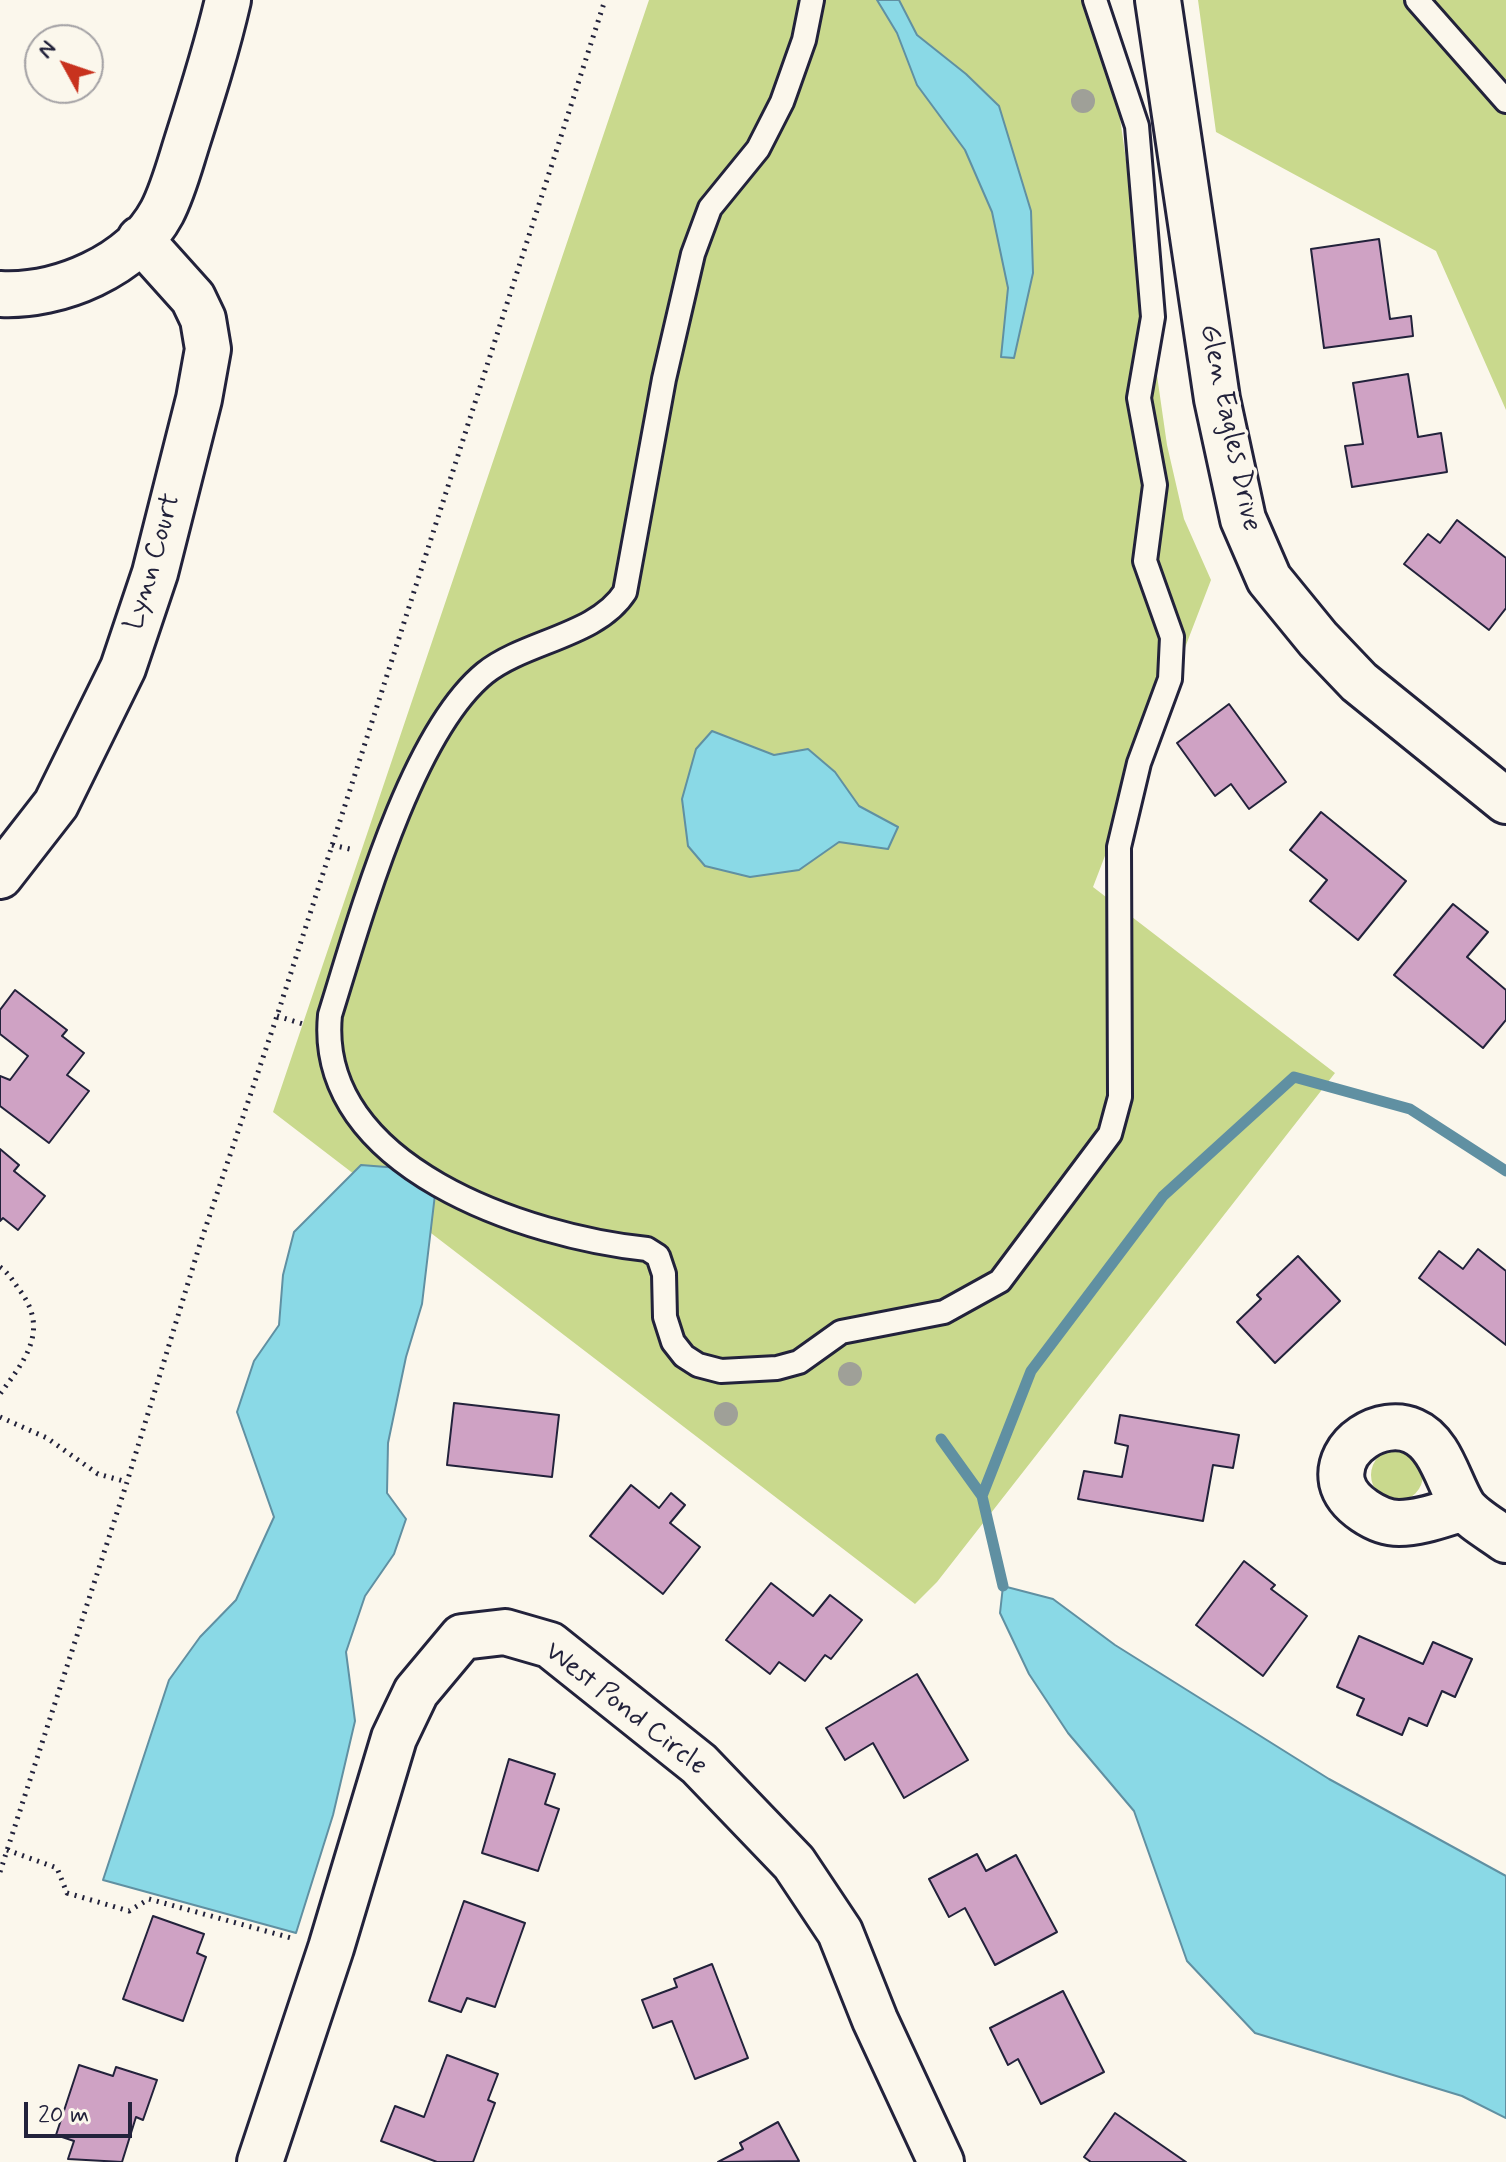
<!DOCTYPE html>
<html>
<head>
<meta charset="utf-8">
<style>
  body { margin:0 }
  #map { position:relative; width:1506px; height:2162px; overflow:hidden; background:#fbf7ec; font-family:Mynerve,sans-serif }
  canvas { display:block }
  .north { position:absolute; left:24px; top:24px; width:80px; height:80px; box-sizing:border-box; background:#fbf7ec; border:2px solid #a4a2a5; border-radius:50%; rotate:310deg; font-size:22px; font-weight:700; line-height:32px; text-align:center; color:#22223b }
  .north::after { content:''; display:block; margin:auto; width:28px; height:36px; background:#c8321e; clip-path:polygon(50% 0,100% 100%,50% 72%,0 100%) }
  .scale { position:absolute; left:24px; top:2102px; width:108px; height:36px; box-sizing:border-box; border:4px solid #22223b; border-top:0; padding-left:10px; font-size:24px; line-height:28px; white-space:nowrap; color:#22223b; -webkit-text-stroke:6px #fbf7ec; paint-order:stroke }
</style>
</head>
<body>
<div id="map">
<canvas width="1506" height="2162"></canvas>
<div class="north">N</div>
<div class="scale">20 m</div>
</div>
<script>
const c = document.querySelector('canvas').getContext('2d');
c.lineJoin = 'round';
function paint(path, color) { c.fillStyle = color; c.fill(path, 'evenodd'); }
function trace(path, color, width, dash) { c.strokeStyle = color; c.lineWidth = width; c.lineCap = dash ? 'butt' : 'round'; c.setLineDash(dash || []); c.stroke(path); }
function label(font, color, halo, rows, align = 'center') {
  c.font = font + ' Mynerve,sans-serif'; c.lineWidth = 7; c.setLineDash([]); c.textBaseline = 'middle'; c.strokeStyle = halo; c.fillStyle = color; for (const [text, x, y, turn = 0] of rows) {
    c.save(); c.translate(x, y); c.rotate((+turn || 0) * Math.PI / 180); c.textAlign = isNaN(turn) ? turn : align; if (halo) c.strokeText(text, 0, 0); c.fillText(text, 0, 0); c.restore();
  }
}
const green = new Path2D(`
  M649,0H1103L1167,445L1184,519L1211,580L1093,887L1335,1073L937,1582L915,1604L273,1112Z
  M1198,0H1506V410L1436,251L1216,132Z
  M1371 1475a26 26 0 1 1 52 0a26 26 0 1 1-52 0Z`);
const water = new Path2D(`
  M877,0H899L917,35L966,74L999,106L1031,211L1033,273L1014,358L1001,357L1008,288L992,212L965,150L917,85L897,33Z
  M712,731L774,755L808,749L835,772L859,806L898,827L888,849L839,842L799,870L750,877L705,866L688,846L682,799L696,749Z
  M361,1165L399,1168L436,1186L422,1304L406,1357L388,1443L387,1493L406,1519L394,1554L365,1596L346,1652L355,1721L333,1815L296,1933L103,1880L169,1680L200,1637L236,1600L274,1517L237,1412L254,1361L279,1325L283,1275L294,1232Z
  M1003,1586L1053,1599L1115,1645L1329,1779L1506,1876V2118L1462,2096L1255,2033L1187,1961L1134,1811L1068,1733L1029,1674L1000,1613Z`);
const stream = new Path2D(`
  M941,1439L982,1496
  M1003,1586L982,1496L1031,1371L1163,1196L1294,1077L1410,1109L1506,1171`);
const building = new Path2D(`
  M1379,239L1390,319L1411,316L1413,336L1324,348L1311,249Z
  M1408,374L1418,437L1441,433L1447,472L1352,487L1345,446L1363,444L1353,383Z
  M1457,520L1506,558V608L1489,630L1404,564L1428,534L1440,543Z
  M1229,704L1286,782L1249,809L1231,784L1215,796L1177,743Z
  M1321,812L1406,881L1358,940L1310,901L1327,880L1290,850Z
  M1453,904L1488,932L1467,957L1506,990V1020L1483,1048L1394,975Z
  M15,990L67,1030L62,1036L84,1053L67,1075L89,1091L49,1143L0,1106V1076L10,1080L28,1056L0,1034V1010Z
  M0,1149L19,1165L14,1171L45,1196L18,1230L3,1218L0,1221Z
  M1478,1249L1506,1271V1345L1419,1278L1439,1251L1463,1269Z
  M1298,1256L1340,1301L1275,1363L1237,1322L1261,1299L1257,1295Z
  M454,1403L559,1415L552,1477L447,1465Z
  M1120,1415L1239,1435L1233,1468L1213,1465L1203,1521L1078,1499L1084,1471L1122,1477L1128,1446L1115,1443Z
  M631,1485L659,1508L671,1493L685,1505L670,1523L700,1547L663,1594L590,1536Z
  M1244,1561L1275,1585L1271,1589L1307,1616L1263,1676L1196,1625Z
  M771,1583L813,1616L830,1595L862,1620L831,1659L825,1655L805,1681L779,1662L770,1674L726,1640Z
  M1359,1636L1423,1664L1433,1642L1472,1659L1455,1697L1442,1691L1427,1726L1409,1718L1402,1735L1357,1715L1364,1699L1337,1687Z
  M917,1674L968,1760L904,1798L873,1743L845,1760L826,1728Z
  M509,1759L555,1774L545,1804L559,1809L538,1871L482,1853Z
  M977,1854L986,1871L1016,1855L1057,1932L995,1965L965,1908L949,1917L929,1879Z
  M464,1901L525,1923L495,2007L467,1998L461,2012L429,2001Z
  M153,1916L204,1934L197,1953L206,1957L183,2021L123,1999Z
  M712,1964L748,2058L695,2079L672,2021L653,2028L642,2000L677,1987L674,1979Z
  M1063,1991L1104,2072L1041,2104L1018,2059L1008,2065L990,2028Z
  M447,2055L498,2074L488,2100L495,2103L473,2162H437L381,2141L395,2106L424,2117Z
  M79,2065L113,2076L116,2067L157,2080L143,2120L136,2117L122,2162L68,2159L74,2141L56,2135Z
  M1115,2113L1186,2162H1091L1084,2157Z
  M778,2122L799,2161L718,2162L743,2149L740,2143Z`);
const path = new Path2D(`
  M332,845L354,850
  M277,1016L303,1024
  M0,1267C9,1273 14,1283 21,1292C49,1331 25,1360 0,1394
  M0,1417L47,1438L98,1474L127,1482
  M7,1850L57,1868L67,1893L129,1911L149,1899L295,1939
  M0,1872L127,1482L200,1244L277,1016L605,0`);
const lane = new Path2D(`
  M812,0L804,40L782,102L758,149L710,208L693,254L664,379L625,592C597,636 525,641 485,673C410,734 359,922 330,1015C315,1168 529,1237 647,1249L658,1256L664,1274L665,1317L673,1342L684,1356L698,1365L721,1371L777,1368L799,1362L841,1332L944,1312L1000,1281L1110,1134L1120,1097L1119,847L1139,763L1170,679L1172,637L1145,561L1155,485L1139,398L1153,317L1137,126L1095,0
  M1417,0L1506,101`);
const street = new Path2D(`
  M1158,0L1217,399L1243,519L1269,579L1318,639L1359,682L1506,801
  M0,294C59,297 133,266 162,212C173,191 180,164 187,142C202,95 217,48 228,0
  M0,876L56,804L123,668L155,573L199,399L208,349L203,319L193,298L140,239
  M1464,1508C1443,1514 1421,1523 1399,1523C1378,1523 1347,1504 1342,1482C1335,1445 1382,1417 1413,1431C1441,1443 1448,1482 1463,1506C1472,1519 1493,1530 1506,1540
  M260,2162L331,1948L394,1738L416,1692L462,1637L505,1632L550,1645L699,1764L794,1863L840,1932L875,2020L941,2162`);
const trees = [
  [1083,101],
  [850,1374],
  [726,1414]
];
const streetNames = [
  ["Glen Eagles Drive",1229,428,78],
  ["Lynn Court",154,562,-74],
  ["West Pond Circle",625,1710,38]
];
paint(green, '#c9d98d');
paint(water, '#8ad9e6');
trace(water, '#6090a2', 2);
trace(stream, '#6090a2', 11);
paint(building, '#cfa2c4');
trace(building, '#22223b', 2);
trace(lane, '#22223b', 28);
trace(street, '#22223b', 50);
trace(path, '#22223b', 5, [2, 6]);
trace(lane, '#fbf7ec', 22);
trace(street, '#fbf7ec', 44);
c.fillStyle = '#9fa098';
for (const [x, y] of trees) { c.beginPath(); c.arc(x, y, 12, 0, 2 * Math.PI); c.fill(); }
label('28px', '#22223b', '#fbf7ec', streetNames);
</script>
</body>
</html>
